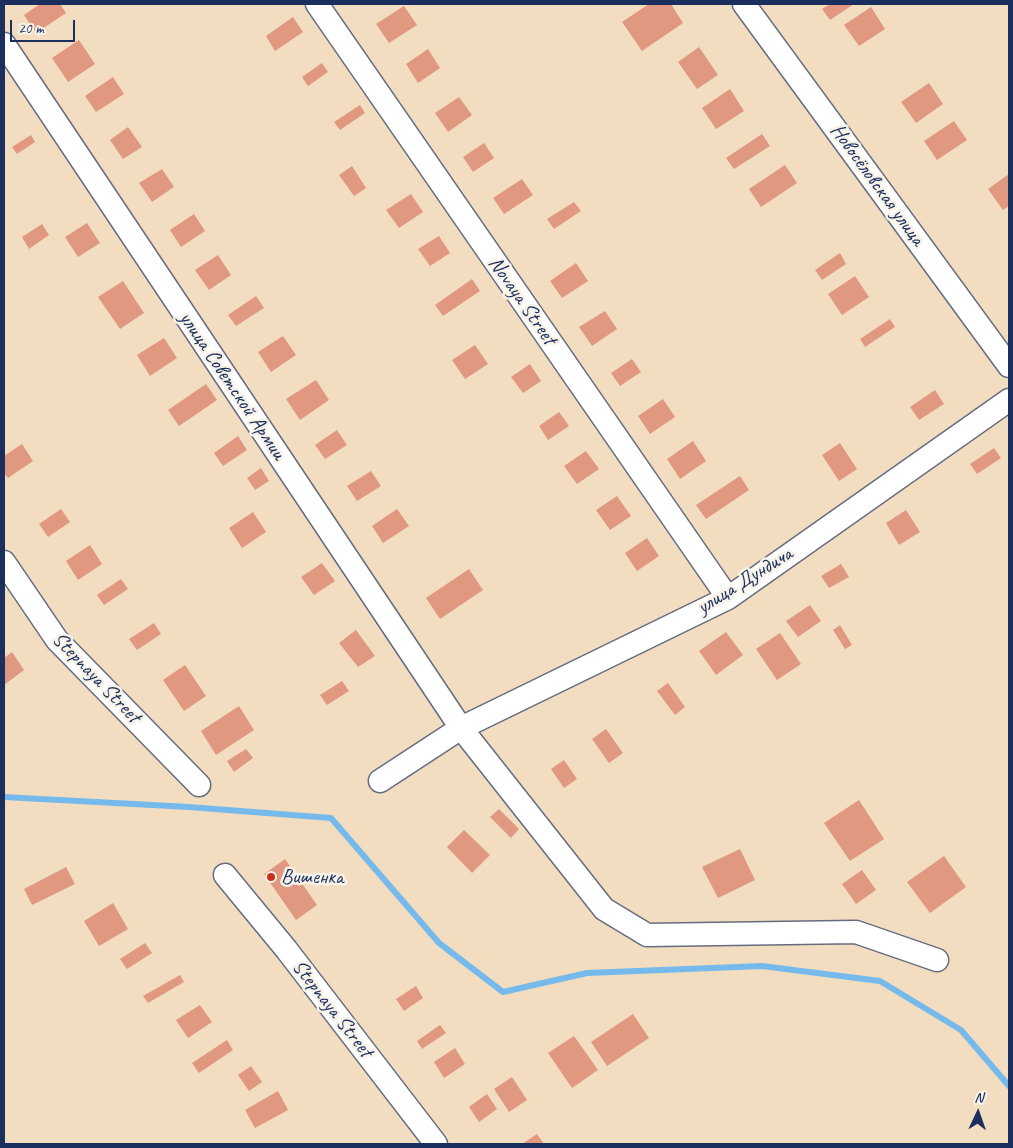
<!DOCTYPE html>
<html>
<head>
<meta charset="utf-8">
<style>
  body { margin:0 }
  #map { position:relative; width:1013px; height:1148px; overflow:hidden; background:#f2ddc0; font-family:Caveat,sans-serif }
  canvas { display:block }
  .frame { position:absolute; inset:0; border:5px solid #1b2f5e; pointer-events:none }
  .north { position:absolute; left:953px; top:1088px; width:50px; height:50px; -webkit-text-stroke:4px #f7f3e8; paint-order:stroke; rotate:3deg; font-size:14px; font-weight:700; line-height:20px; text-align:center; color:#1b2f5e }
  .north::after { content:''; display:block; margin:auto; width:18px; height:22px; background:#1b2f5e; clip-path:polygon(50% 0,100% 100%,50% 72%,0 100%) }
  .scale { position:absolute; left:10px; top:20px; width:65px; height:22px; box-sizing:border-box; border:2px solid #1b2f5e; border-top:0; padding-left:6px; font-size:15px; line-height:18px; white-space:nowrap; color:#1b2f5e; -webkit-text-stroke:4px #f7f3e8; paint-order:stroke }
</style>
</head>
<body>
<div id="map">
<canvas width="1013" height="1148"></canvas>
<div class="frame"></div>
<div class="north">N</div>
<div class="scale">20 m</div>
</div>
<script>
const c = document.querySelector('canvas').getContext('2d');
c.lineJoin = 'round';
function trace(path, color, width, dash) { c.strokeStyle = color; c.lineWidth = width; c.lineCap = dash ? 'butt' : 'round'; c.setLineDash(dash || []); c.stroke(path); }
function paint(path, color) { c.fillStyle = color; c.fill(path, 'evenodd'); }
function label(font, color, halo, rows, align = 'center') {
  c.font = font + ' Caveat,sans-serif'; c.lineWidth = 5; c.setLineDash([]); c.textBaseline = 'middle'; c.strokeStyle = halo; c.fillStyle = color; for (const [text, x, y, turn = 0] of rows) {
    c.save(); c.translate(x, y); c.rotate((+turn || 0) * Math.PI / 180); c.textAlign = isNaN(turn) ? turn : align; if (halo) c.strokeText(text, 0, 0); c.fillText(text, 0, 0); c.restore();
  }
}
const stream = new Path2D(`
  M4,797L189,807L331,818L439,943L503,992L587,973L762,966L880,981L961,1030L1009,1086`);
const building = new Path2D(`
  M40,4H60L66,13L36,33L24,15Z
  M649,4H671L683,23L642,51L622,22Z
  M830,4H854L830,20L822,9Z
  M404,6L417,25L389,43L376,24Z
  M871,7L885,29L859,46L844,25Z
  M293,17L303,32L275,51L266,36Z
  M79,40L95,64L68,82L52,58Z
  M699,47L718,75L697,89L678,62Z
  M428,49L440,68L418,83L406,64Z
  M322,63L328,72L308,86L302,77Z
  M113,77L124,94L96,112L85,96Z
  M929,83L943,104L916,123L901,102Z
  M730,89L744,111L716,129L702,108Z
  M459,97L472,115L448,132L435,113Z
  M360,105L365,113L340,130L334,122Z
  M954,121L967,140L937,160L924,141Z
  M128,127L142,147L123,159L110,140Z
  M762,134L770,146L734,169L726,158Z
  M31,135L35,142L17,154L12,147Z
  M484,143L494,158L473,172L463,157Z
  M785,165L797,183L761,207L749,189Z
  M352,166L366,188L354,196L339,175Z
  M162,169L174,187L152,202L139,183Z
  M1009,174V206L1003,210L988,189Z
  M522,179L533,195L504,214L493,198Z
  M411,194L423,212L399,228L386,210Z
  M574,202L581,211L554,229L547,219Z
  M194,214L205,231L181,247L170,230Z
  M87,223L100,243L78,257L65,237Z
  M42,224L49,235L29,249L22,237Z
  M439,236L450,253L430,266L418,249Z
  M840,253L846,264L822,280L815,270Z
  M218,255L231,275L209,290L195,270Z
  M576,263L588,281L562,298L550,281Z
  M855,276L869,297L842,315L828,294Z
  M472,279L480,291L443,316L435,305Z
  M123,281L144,313L120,329L98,297Z
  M256,296L264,308L236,326L228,315Z
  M605,311L617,329L592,346L579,327Z
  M890,319L895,327L865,347L860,339Z
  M283,336L296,355L271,372L258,352Z
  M164,338L177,358L150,376L137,355Z
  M475,345L488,364L465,379L452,360Z
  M632,359L641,372L620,386L611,373Z
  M530,364L541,381L523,393L511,377Z
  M316,380L329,400L300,420L286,399Z
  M206,384L217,400L179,426L168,410Z
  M935,390L944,404L919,420L910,407Z
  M663,399L675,417L650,434L638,416Z
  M559,412L569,426L548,440L539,426Z
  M337,430L347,445L325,459L315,445Z
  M238,436L247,450L223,466L214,453Z
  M693,441L706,461L680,479L667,459Z
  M840,443L857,469L839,481L822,455Z
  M22,444L33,461L8,478L4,473V456Z
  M994,448L1001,458L977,474L970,464Z
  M586,451L599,469L577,484L564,466Z
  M261,468L269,481L255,490L247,478Z
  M371,471L381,486L357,501L347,486Z
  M740,476L749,490L706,519L696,505Z
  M617,496L631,516L610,530L596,510Z
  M61,509L70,522L48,537L39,524Z
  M397,509L409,526L383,543L372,526Z
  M906,510L920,532L899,545L886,523Z
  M253,512L266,532L242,548L229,528Z
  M647,538L659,556L637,571L625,553Z
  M90,545L102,564L78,580L66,561Z
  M322,563L335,581L314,595L301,577Z
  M841,564L849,577L829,588L821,576Z
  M469,569L483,590L440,619L426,598Z
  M121,579L128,589L104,605L97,595Z
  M810,605L821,621L798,637L786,621Z
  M154,623L161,634L137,650L129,639Z
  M840,625L852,645L845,649L833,630Z
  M356,630L375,656L358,667L339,643Z
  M726,632L743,655L716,675L699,651Z
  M780,633L801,664L777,680L756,649Z
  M12,652L24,670L4,685V658Z
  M185,665L206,696L184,711L163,680Z
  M342,681L349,691L327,705L320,695Z
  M668,683L685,707L675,715L657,691Z
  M239,706L254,730L216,755L201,731Z
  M606,729L623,753L609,763L592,739Z
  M246,749L253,758L234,772L227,761Z
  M564,760L577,779L564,788L551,769Z
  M859,800L884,839L850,861L824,823Z
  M499,809L519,829L511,838L490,817Z
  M464,830L490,855L472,873L447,847Z
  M740,849L755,880L718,898L702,867Z
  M944,856L966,887L930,913L907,882Z
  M285,859L317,905L296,920L264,874Z
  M66,867L75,884L32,905L24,889Z
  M862,870L876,890L856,904L842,884Z
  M113,903L128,929L99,946L84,921Z
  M145,943L152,953L127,969L120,959Z
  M180,975L184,982L148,1003L143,996Z
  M416,986L423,998L404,1011L396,999Z
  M200,1005L212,1022L188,1038L176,1020Z
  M633,1014L649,1038L607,1066L591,1042Z
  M440,1025L446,1033L422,1049L417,1041Z
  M574,1036L598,1070L572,1088L548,1053Z
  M227,1040L233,1050L199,1073L192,1063Z
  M455,1048L465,1064L444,1078L434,1062Z
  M251,1066L262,1082L249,1091L238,1075Z
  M512,1077L527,1100L509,1112L494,1089Z
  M278,1091L288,1110L255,1128L245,1110Z
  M487,1094L497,1109L479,1122L469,1107Z
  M537,1134L544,1144H522Z`);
const street = new Path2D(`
  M317,4L728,598
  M744,4L1009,366
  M4,44L461,728L604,909L647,935L856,932L937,960
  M4,562L57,640L199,785
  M380,781L461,728L728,598L1009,400
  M225,875L286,949L436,1144`);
const markers = [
  [271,877,5,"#c8321e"]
];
const streetNames = [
  ["Новосёловская улица",877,185,54],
  ["Novaya Street",522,301,55],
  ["улица Советской Армии",232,386,56],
  ["улица Дундича",745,581,-32],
  ["Stepnaya Street",96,678,46],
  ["Stepnaya Street",332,1009,52]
];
const poiNames = [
  ["Вишенка",281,877]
];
trace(stream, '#75baeb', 6);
paint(building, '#e09880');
trace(street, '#666c80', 25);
trace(street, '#fff', 22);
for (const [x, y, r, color] of markers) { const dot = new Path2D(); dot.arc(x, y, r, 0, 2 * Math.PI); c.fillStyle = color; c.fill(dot); trace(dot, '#f7f3e8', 2); }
label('21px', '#1b2f5e', '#f7f3e8', streetNames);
label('21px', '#1b2f5e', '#f7f3e8', poiNames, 'left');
</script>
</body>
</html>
